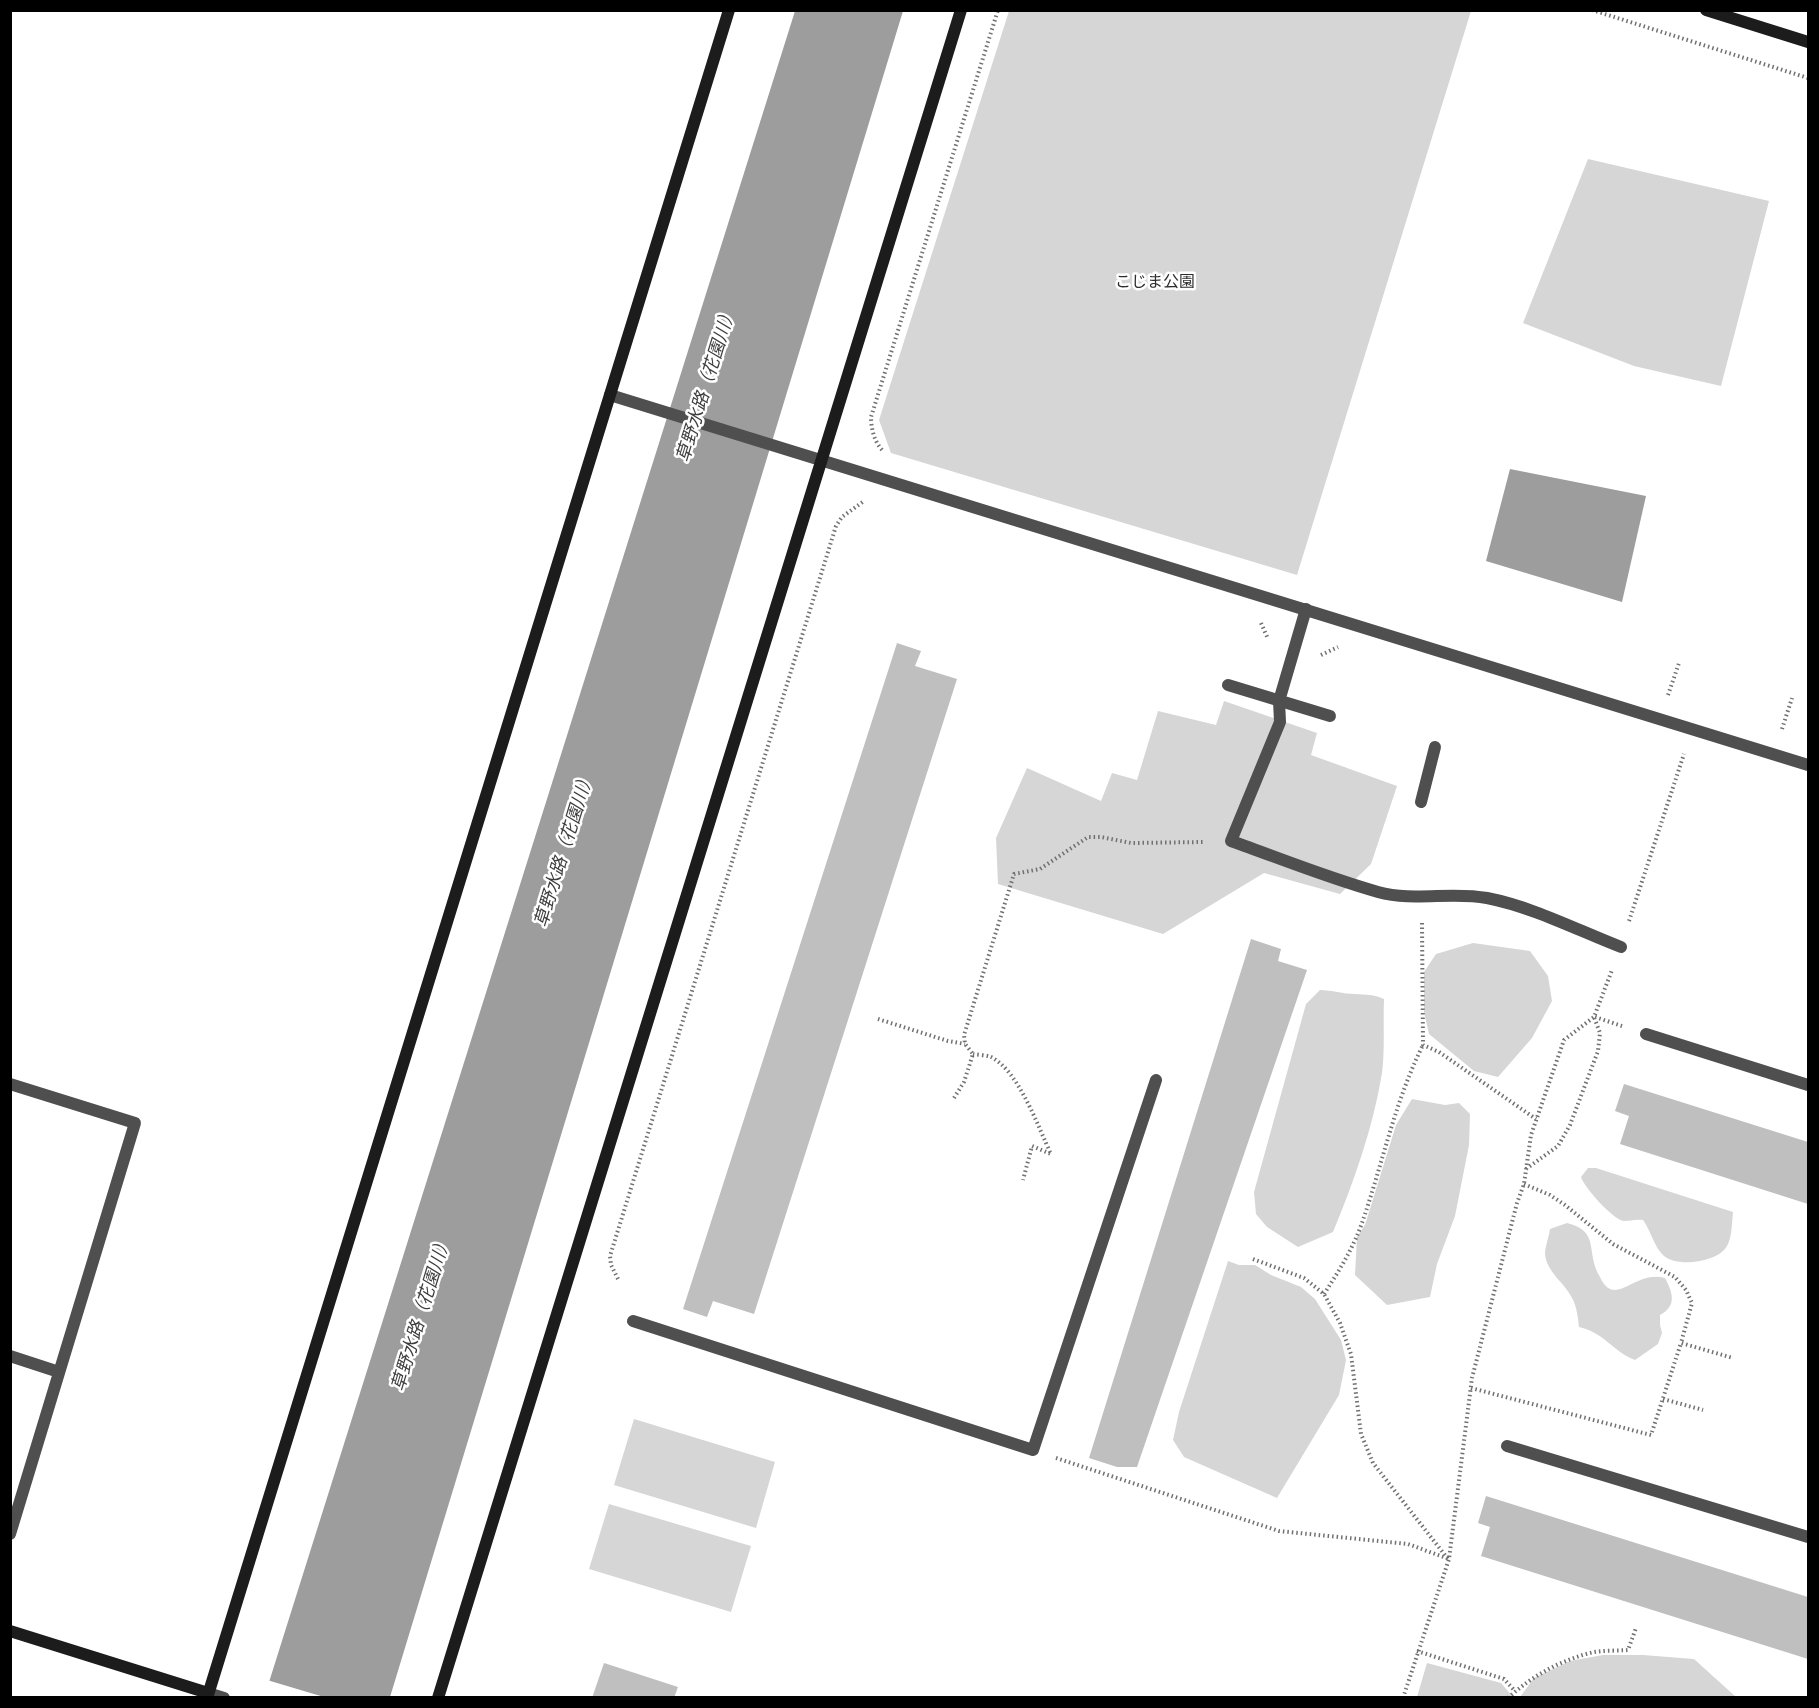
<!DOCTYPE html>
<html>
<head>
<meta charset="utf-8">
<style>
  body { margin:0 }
  #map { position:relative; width:1819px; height:1708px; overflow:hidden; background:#fff; font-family:Barlow,sans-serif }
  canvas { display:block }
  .frame { position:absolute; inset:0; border:12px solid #000; pointer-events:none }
</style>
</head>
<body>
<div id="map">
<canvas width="1819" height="1708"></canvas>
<div class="frame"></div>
</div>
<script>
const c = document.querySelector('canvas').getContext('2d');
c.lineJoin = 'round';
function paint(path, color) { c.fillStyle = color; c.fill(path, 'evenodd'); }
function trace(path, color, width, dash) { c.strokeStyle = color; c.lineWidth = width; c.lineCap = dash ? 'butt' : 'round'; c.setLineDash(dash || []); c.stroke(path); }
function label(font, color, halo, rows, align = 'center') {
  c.font = font + ' Barlow,"Noto Sans JP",sans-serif'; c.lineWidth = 5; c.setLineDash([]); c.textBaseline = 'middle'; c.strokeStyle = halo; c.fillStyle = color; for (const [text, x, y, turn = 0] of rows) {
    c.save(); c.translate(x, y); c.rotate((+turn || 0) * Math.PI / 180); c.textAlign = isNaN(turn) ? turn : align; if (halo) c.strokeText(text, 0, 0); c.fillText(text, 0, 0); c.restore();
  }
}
const green = new Path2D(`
  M1009,11H1471L1297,575L891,453L879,420Z
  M1588,159L1769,201L1721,386L1634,366L1523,323Z
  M1224,701L1317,733L1311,755L1397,786L1371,864L1340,894L1264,873L1163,934L998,884L996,838L1027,768L1101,801L1112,773L1137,780L1158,711L1216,725Z
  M1473,943L1530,951L1548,976L1552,1001L1532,1038L1498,1077L1474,1071L1429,1034L1424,1012V972L1436,954Z
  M1320,990C1332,990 1343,994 1355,994C1366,995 1373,994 1384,999C1383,1023 1385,1049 1382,1073C1373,1128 1354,1181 1333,1232L1298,1247L1267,1227L1256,1214L1254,1192L1306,1004Z
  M1412,1099L1445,1105L1459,1103L1470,1114L1469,1145L1455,1216L1437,1264L1430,1297L1387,1305L1355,1275L1357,1237L1365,1225L1396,1125Z
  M1588,1168H1596L1733,1212C1732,1221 1732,1236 1728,1244C1721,1262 1678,1268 1664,1256C1654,1247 1651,1231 1643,1220C1635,1219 1630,1221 1624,1221C1613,1220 1584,1187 1581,1177Z
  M1567,1223C1601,1231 1585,1253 1600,1277C1602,1281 1604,1285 1608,1288C1623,1297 1639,1271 1665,1278C1673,1293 1677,1306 1660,1315V1325L1662,1333L1658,1344L1635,1360C1612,1351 1605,1333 1579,1327C1578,1318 1577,1308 1573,1300C1566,1283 1545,1272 1545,1252C1546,1244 1549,1236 1550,1229Z
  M1228,1261L1239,1265H1255L1271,1275L1301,1287L1315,1299L1341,1340L1346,1360L1339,1395L1277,1498L1184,1457L1173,1440L1179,1412Z
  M634,1419L775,1462L756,1528L614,1485Z
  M609,1504L751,1546L731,1612L589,1569Z
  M1603,1655H1643L1694,1659L1736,1697H1520L1534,1678L1570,1661Z
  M1427,1663L1501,1683L1513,1697H1417Z`);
const water = new Path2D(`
  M795,11H903L390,1697L264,1698Z
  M1510,469L1646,496L1622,602L1486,561Z`);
const pier = new Path2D(`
  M267,1680L324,1697L261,1698Z`);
const building = new Path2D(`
  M897,643L921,651L915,666L957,679L754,1314L713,1301L707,1317L683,1309Z
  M1251,939L1281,949L1278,961L1307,970L1137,1467H1117L1089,1458Z
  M1624,1084L1808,1142V1204L1620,1144L1629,1116L1615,1111Z
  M1486,1496L1808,1597V1659L1481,1556L1490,1527L1478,1523Z
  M604,1663L678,1687L674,1698H592Z`);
const path = new Path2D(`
  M1592,10L1808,78
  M882,450C874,441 871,428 871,417L998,10
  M1261,623L1268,639
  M1321,655L1338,647
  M1668,695L1679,663
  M1782,729L1792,698
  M1629,921L1684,754
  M1422,923L1423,1045L1439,1052L1536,1119
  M1595,1017L1622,1026
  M878,1019L948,1041L965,1044
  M973,1054C978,1055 986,1055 991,1057C1019,1071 1038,1127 1051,1154L1032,1146L1023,1180
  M954,1098L964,1082L973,1054L965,1044L964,1035L1014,874L1040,869L1088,837H1101L1131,843L1205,842
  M1526,1169L1558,1146L1570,1125L1598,1051L1600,1033L1594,1017
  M1524,1184L1550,1195L1565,1205L1613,1244L1675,1277L1686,1290L1692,1303L1681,1343
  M1253,1259L1304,1278L1324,1294L1340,1323L1351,1354L1361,1434L1373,1463L1448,1559
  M618,1279L611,1265L610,1256L836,526L842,517L864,501
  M1324,1294C1339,1271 1354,1247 1363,1220C1383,1162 1395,1101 1423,1045
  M1471,1388L1651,1435L1681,1343L1733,1358
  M1663,1399L1703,1410
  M1056,1458L1279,1531L1408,1544L1449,1559
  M1417,1651L1504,1679L1515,1691
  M1403,1698L1449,1559L1472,1378L1517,1203L1524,1184L1531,1135L1564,1040L1594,1017L1612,970
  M1508,1698C1532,1676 1559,1661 1590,1653C1602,1650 1616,1651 1628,1650L1636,1628`);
const lane = new Path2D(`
  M1228,685L1330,716
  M1279,701L1306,609
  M1421,802L1435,747
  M1646,1034L1808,1085
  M633,1321L1033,1450L1156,1080
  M1507,1446L1808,1537`);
const street = new Path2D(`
  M610,395L1808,765
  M1279,701L1280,722L1231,841C1279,858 1328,878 1378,892C1414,902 1451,891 1487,898C1533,907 1577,930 1621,947
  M10,1084L135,1123L10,1534
  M10,1356L59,1372
  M208,1693L224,1698`);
const secondary = new Path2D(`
  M1706,10L1808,42
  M10,1631L208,1693
  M207,1698L729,10
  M438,1698L961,10`);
const parkNames = [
  ["こじま公園",1155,282]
];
const waterNames = [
  ["草野水路（花園川）",706,384,-73],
  ["草野水路（花園川）",564,849,-73],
  ["草野水路（花園川）",421,1313,-73]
];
paint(green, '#d6d6d6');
paint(water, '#9d9d9d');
paint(pier, '#fff');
paint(building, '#bfbfbf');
trace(path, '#717171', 4, [1.5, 3]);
trace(lane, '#4f4f4f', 12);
trace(street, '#4f4f4f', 12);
trace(secondary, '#1c1c1c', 12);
label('16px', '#2d2d2d', '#fff', parkNames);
label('italic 18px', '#3e3e3e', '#fff', waterNames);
</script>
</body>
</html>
